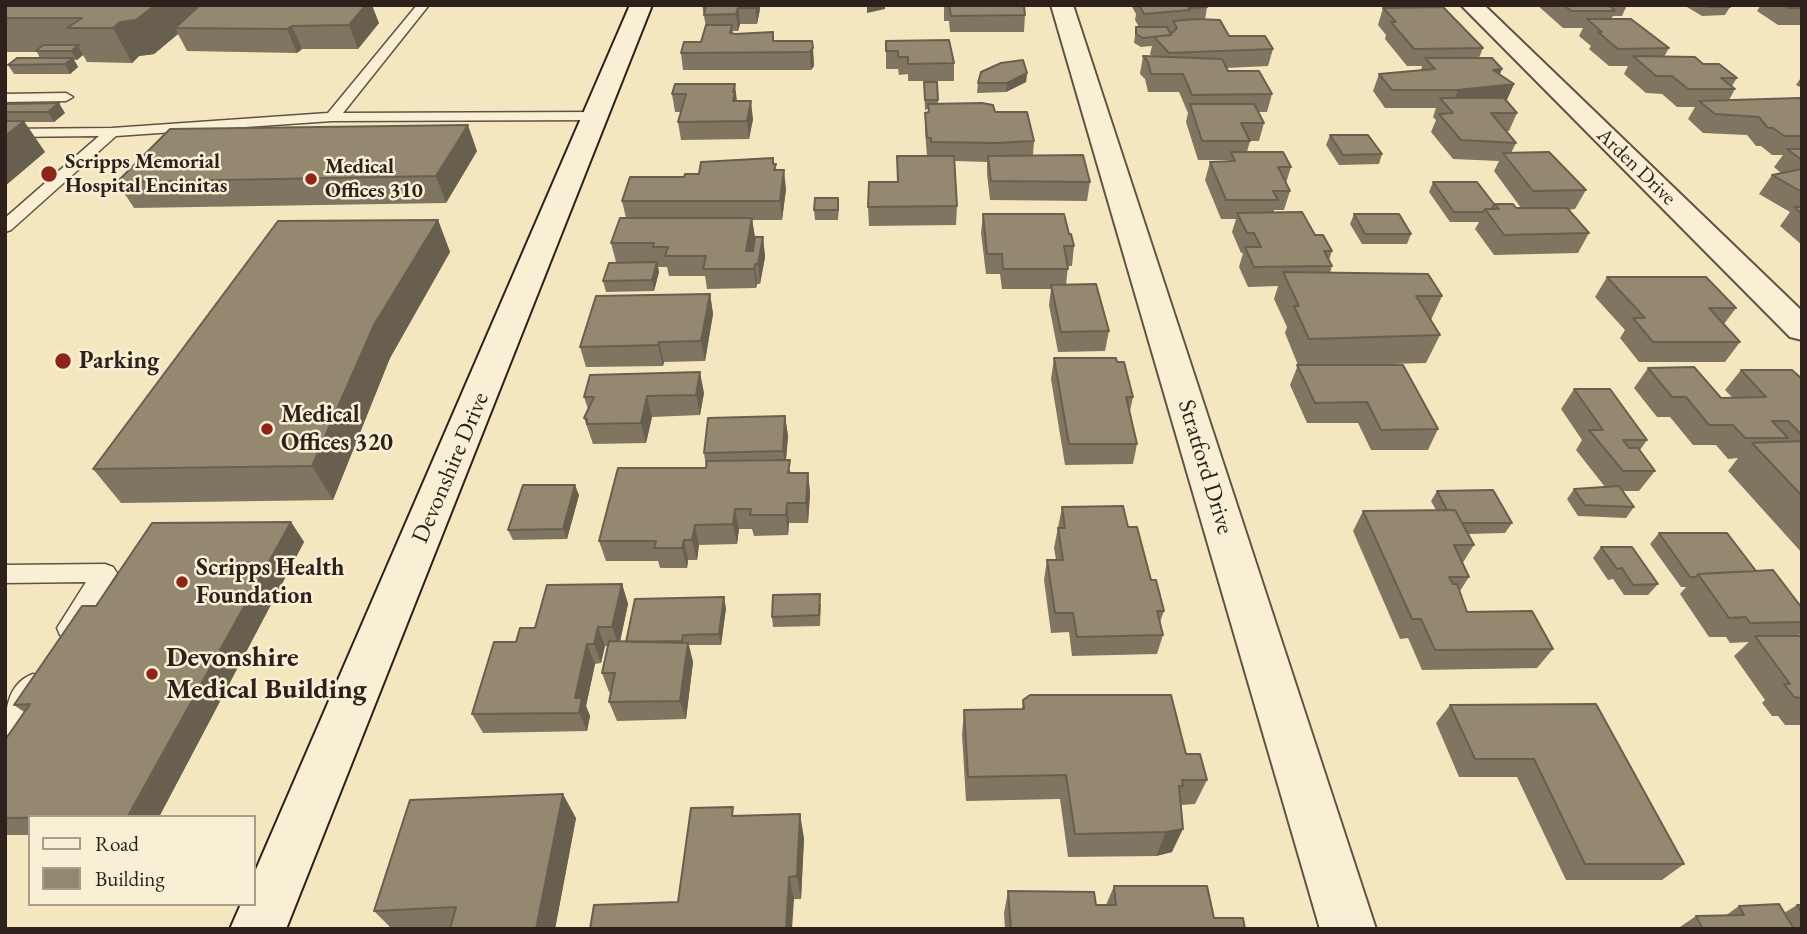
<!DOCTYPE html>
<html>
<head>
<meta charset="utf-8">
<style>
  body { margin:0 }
  #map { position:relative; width:1807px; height:934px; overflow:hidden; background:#f4e7bf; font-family:"EB Garamond",serif }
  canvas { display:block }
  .frame { position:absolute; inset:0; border:7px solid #2e211c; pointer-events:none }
  .legend { position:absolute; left:28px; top:815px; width:228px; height:91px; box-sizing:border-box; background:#f8efd5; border:2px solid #a79d8b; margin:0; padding:9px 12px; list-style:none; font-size:21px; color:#2e211c }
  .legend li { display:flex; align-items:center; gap:14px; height:35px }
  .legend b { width:35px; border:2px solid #a79d8b }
</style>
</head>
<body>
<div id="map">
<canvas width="1807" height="934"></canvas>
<div class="frame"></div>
<ul class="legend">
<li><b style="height:9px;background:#f8efd5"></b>Road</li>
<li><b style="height:19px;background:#958871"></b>Building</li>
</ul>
</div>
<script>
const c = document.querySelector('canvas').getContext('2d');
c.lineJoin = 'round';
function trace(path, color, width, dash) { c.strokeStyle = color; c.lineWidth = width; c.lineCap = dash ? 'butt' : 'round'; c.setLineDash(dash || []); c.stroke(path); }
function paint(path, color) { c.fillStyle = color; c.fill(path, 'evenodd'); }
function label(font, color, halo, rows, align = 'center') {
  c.font = font + ' "EB Garamond",serif'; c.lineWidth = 5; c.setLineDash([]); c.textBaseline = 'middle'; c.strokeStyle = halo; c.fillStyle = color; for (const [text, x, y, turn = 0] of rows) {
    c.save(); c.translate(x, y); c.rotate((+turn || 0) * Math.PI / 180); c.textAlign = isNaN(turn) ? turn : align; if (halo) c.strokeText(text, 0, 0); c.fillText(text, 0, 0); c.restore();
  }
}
const lane = new Path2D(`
  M417,5H429L343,113L597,112L604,116L597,120L332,121L116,136L11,230L5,232V218L99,136L5,137V129L112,128L328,113Z
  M5,94L66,93L73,97L66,101L5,102Z
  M105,564L113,567L117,573L78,635L69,638L60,635L57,628L86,582L5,583V565Z
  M33,674L42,677L46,685L14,734L5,738C5,713 6,684 33,674Z`);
const street = new Path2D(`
  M1051,5H1073L1376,929H1320Z
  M1461,5H1484L1802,311V340L1790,337Z`);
const secondary = new Path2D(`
  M630,5H652L286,929H230L241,904H254V874Z`);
const wall = new Path2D(`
  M5,5L379,23L358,49H302L297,53L187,51L178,34L154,54L139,56L132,63L87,62L83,55L77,60H74L78,67L70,74H14L8,65L40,58L37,52H5Z
  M702,5H760V9L757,24H740L738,31H733V34L773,32L774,41H812L814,66L811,70H683L681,53L701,42L706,27Z
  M944,5H1024L1025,15L1024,32H950L949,21H944Z
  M1131,5H1206L1207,7L1205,20L1229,36L1273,49L1268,66L1226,68L1228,71L1272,94L1267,112H1259L1264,123L1259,141H1250L1247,152L1291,167L1286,183L1290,191L1284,210H1274V213L1315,235L1332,251L1329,260L1332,266L1330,273L1442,296L1431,320L1440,335L1426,363L1356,365L1438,429L1428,450H1371L1358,423H1307L1290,385L1298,365L1285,333L1287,327L1274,299L1278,286L1248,287L1239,267L1243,253H1241L1232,232L1236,219H1221L1205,180L1210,162L1228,161L1229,160H1198L1186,122L1188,113L1179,92H1148L1145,79L1140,74L1143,56L1153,57L1150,54L1152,46L1141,47L1134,43L1136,27H1139L1135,20L1136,14Z
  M1537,5H1627L1622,16H1613L1611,19L1669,48L1664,57L1703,64L1737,78L1732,86L1735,89L1729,100L1802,99V245L1780,226L1790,212L1759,194L1772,175L1781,173L1774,167L1783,155H1772L1761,146H1756L1747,135L1703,133L1688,119L1695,107H1677L1662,94L1646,93L1624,74L1628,66H1609L1589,49L1591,46L1579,36L1583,28H1563Z
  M1688,5H1728L1730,7L1725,15L1702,16L1687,7Z
  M1761,5H1802V25H1778L1757,11Z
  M1383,8L1483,48L1479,58L1500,75L1514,84L1506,101L1517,113L1509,131H1506L1516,143L1511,153L1586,190L1575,209L1568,210L1589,233L1578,253L1494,255L1475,229L1479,222H1450L1429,192L1433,182L1494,204L1521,208L1494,171L1499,161L1453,159L1431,132L1436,120L1433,117L1436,108H1385L1373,91L1379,74L1421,70L1422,66H1407L1385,39L1386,35L1378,25Z
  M886,41L954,63V81H908V74L899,75L898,69H886Z
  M1027,73L1026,82L1006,92L977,93L978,83Z
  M1802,76V88L1796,85Z
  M924,82H937L938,104L995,112L1034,141L1033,155L1090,182L1087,201L990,200L987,174V162L955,161L957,206L956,225L869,226L868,207L898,182L897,156H927L925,131V113L928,112V109L925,110Z
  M675,84L737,101L753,119L749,139L681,140L678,122L681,112H675L672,94Z
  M5,104L65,113L54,122H24L45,152L5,186Z
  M1330,135L1382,154L1379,164L1339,165L1326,145Z
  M477,151L446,203L134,208L117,182Z
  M774,164L786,189L782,220H752L755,238L752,251L763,237L765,257L760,284H757L756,288L707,289L705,276H669L667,267H658L659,272L654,291L606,292L603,281L616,262L611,243L626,218L622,201L684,177L699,174Z
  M839,208L838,220H815L814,210Z
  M983,214L1069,234L1074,246L1072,266H1068L1066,285L1109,331L1105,351L1058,352L1049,305L1051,289H1002L1000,274H986L981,233Z
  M1354,214L1411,234L1407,244H1362L1350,224Z
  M438,220L450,252L390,358L333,500L121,503L93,469Z
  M1607,277L1736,308L1724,324L1740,342L1725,362H1639L1620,338L1625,330L1595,297Z
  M710,294L713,314L705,361L664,362L663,366L586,367L580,347Z
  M1054,358L1117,362L1133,397L1130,411L1137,444L1133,464L1065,465L1051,379Z
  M1648,368L1721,398L1732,397L1725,390L1741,370L1802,379V553L1728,471L1738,458L1728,459L1716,445H1693L1670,417H1657L1634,388Z
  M1574,389L1647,440L1640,450L1655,471L1639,491H1622L1634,507L1626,518L1578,516L1567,499L1574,489L1605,487L1576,450L1582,440L1561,409Z
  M704,393L700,415L652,417L646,443L593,444L584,418L588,409L584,397Z
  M785,416L788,436L786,460L791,473H808L810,493L808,523H789L788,535L754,536L752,529H739L737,544L699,545L697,560H688L687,568H660L658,561H606L599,541L706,468L704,453Z
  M1437,491L1512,523L1505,533L1468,534L1474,545L1462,564L1469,577L1460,591L1467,612L1553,649L1537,668L1422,670L1408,638L1400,639L1353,531L1363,511L1436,510L1431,501Z
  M579,495L567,539L513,540L508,530Z
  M1062,507L1128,527L1164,611L1160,622L1163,635L1157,654L1072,656L1069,632L1051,633L1044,580L1047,560H1056L1054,548Z
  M291,522L304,542L159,817H30V835H5V740L24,712L14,705L96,606Z
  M1659,533L1756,571L1802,608V634L1801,633L1798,636H1802V725H1785L1778,716H1772L1762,703L1765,700L1734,656L1749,642L1730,643L1726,637H1709L1680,594L1686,587H1681L1650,544Z
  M1601,547L1658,584L1648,595H1624L1613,579L1608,580L1593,558Z
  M622,584L628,604L620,642H626L726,608L721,645H689L693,662L686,719L617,721L609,702L611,692H609L602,673L608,646H605L601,663L595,664L586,706L590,716L587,731L483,733L472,714L516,642L535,628Z
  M821,604L820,626L773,627L772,617Z
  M1023,700L1186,754L1207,780L1195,804L1181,805L1172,852L1156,856L1068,857L1060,799L966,801L962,735L964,710L1022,709Z
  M1596,704L1684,864L1662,880H1566L1517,777H1459L1436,723L1450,705Z
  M736,816L804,838L801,899L678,902Z
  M576,818L555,929H392L374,911Z
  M1114,886L1214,918L1245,929H1005L1004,913L1008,891L1096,905H1106Z
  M1797,905H1802V929H1677L1696,916H1725L1739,906L1784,913Z`);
const shadedWall = new Path2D(`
  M155,5H211L175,28L178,34L154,54L139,56L132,63L113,28L120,22Z
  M366,5H372L379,23L358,49L349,25Z
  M755,5H760V9L757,24Z
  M867,5H885V9L867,13Z
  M738,8L740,24L738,31L736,14Z
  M292,26L302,49L297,53L287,29Z
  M78,46L83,55L77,60L71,51Z
  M813,48L814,66L811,70L810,52Z
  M73,58L78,67L70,74L65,64Z
  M1502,69L1495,86L1514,84L1506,102L1451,108L1458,90L1493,70Z
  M1027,73L1026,82L1006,92L1007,83Z
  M735,84L738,110L736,119L733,92Z
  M751,101L753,119L749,139L747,121Z
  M59,103L65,113L54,122L48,112Z
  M24,121L45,152L5,186V136Z
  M468,125L477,151L446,203L436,176Z
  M784,170L786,189L782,220L780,201Z
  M752,218L755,238L749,271L746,251Z
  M438,220L450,252L390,358L333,500L312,466L374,325Z
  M763,237L765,257L760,284L758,264Z
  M657,262L659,272L654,291L652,280Z
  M755,264L757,284L756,288L754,269Z
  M710,294L713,314L705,361L701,341Z
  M659,342L664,362L663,366L658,345Z
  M700,372L704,393L700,415L696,395Z
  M647,396L652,417L646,443L641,423Z
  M785,416L788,436L785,471L783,451Z
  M808,473L810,493L808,523L806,503Z
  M575,485L579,495L567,539L563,529Z
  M787,503L789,523L788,535L786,515Z
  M735,509L739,529L737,544L733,524Z
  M291,522L304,542L159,817H129Z
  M695,525L699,545L697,560L692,540Z
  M684,540L688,560L687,568L682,548Z
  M622,584L628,604L619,646L612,627Z
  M724,597L726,608L721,645L719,634Z
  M598,627L605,646L601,663L594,644Z
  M688,643L693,662L686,719L680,701Z
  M587,644L595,664L586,706L590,716L587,731L579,713L575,698Z
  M563,794L576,818L555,929H536Z
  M800,814L804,838L801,899L797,876Z
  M1183,829L1172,852L1156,856L1166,832Z
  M789,877L794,899L792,929H786Z`);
const building = new Path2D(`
  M5,5H155L136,20L120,22L113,28H67L82,18H5Z
  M200,5H366L349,25L292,26L287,29L175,28Z
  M706,5H755V8H738L736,14L704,15Z
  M949,5H1024L1025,15L951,16Z
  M1139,5H1206L1207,7L1189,8L1190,10L1144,14Z
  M1564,5H1609L1615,11H1571Z
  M1704,5H1728L1730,7H1707Z
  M1784,5H1802V8H1788Z
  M1443,7L1483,48L1414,49L1391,22H1396L1383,8Z
  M1197,19L1220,20L1229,36H1265L1273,49L1169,53L1154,37L1170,35L1177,28L1173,21Z
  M1587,19H1631L1669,48L1618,49L1598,32H1602Z
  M706,25H732L730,33L735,34L773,32V41H812L813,48L810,52L681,53L684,42H701Z
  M1136,27H1167L1171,35L1143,38L1136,34Z
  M949,40L954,63L908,64V57H898V51H886V41Z
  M43,45H79L71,51H36Z
  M1143,56L1222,59L1228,71H1259L1272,94L1192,95L1183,74H1151L1148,62Z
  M1633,56L1695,57L1703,64H1719L1737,78H1721L1735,89H1688L1672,76H1656Z
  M17,58H73L65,64L8,65Z
  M1425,58H1492L1502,69L1493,70L1514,84L1458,90H1392L1379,74L1435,69Z
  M1023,60L1027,73L1007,83H978L981,72L1001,63Z
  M924,82H937L938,100H925Z
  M675,84H735L733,92H735L733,101H751L747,121L678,122L686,94H672Z
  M1440,98H1504L1517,113H1491L1516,143L1461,140L1439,114L1453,113Z
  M1799,98L1802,99V136H1784L1773,128H1768L1759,117L1715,114L1699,101Z
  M59,103L48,112H5V104Z
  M982,103L993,105L995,112H1027L1034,141L996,143L931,142V138H927L925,113L929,112L928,104Z
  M1190,104H1254L1264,123H1241L1250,141H1202Z
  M5,121H24L5,136Z
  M468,125L436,176L117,182L170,129Z
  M1330,135H1368L1382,154L1343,155Z
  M1787,149H1802V160Z
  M1231,152H1283L1291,167H1278L1290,191H1273L1278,200H1226L1210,162L1235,161Z
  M1549,152L1586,190L1533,191L1503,153Z
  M1083,155L1090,182L991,181L988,156Z
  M897,156H954L957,206L868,207L869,182H898Z
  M773,158V164H776L774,170H784L780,201H622L630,177H684L685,174H699L701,162Z
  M1802,169V192L1772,175Z
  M1433,182H1477L1494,204L1492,209H1485L1483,212H1454Z
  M815,198H838V210H814Z
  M1494,204H1513L1516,208H1567L1589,233L1504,235L1485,209H1499Z
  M1794,207H1802V214Z
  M1302,212L1315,235H1323L1332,251H1324L1332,266L1254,267L1245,247H1261L1254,233H1247L1237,213Z
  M983,214H1064L1069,234H1071L1074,246H1064L1068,269H1003L1002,254H987Z
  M1354,214H1399L1411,234H1365Z
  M620,218H752L746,251H753L755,237H763L758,264H755L754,269H703L706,256H665L668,247H653L654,243H611Z
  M438,220L374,325L312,466L93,469L278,221Z
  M657,262L652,280L603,281L609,263Z
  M1283,272L1428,274L1442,296H1416L1440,335L1309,339L1294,306H1299Z
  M1607,277H1706L1736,308H1709L1740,342H1653L1633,318H1645Z
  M1096,284L1109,331L1061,332L1051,285Z
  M710,294L701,341L659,342L658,345L580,347L596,296Z
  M1054,358H1116L1117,362H1124L1133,397H1126L1137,444H1069Z
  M1297,365H1403L1438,429L1381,430L1367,402L1315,403Z
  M1694,367L1721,398L1766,397L1741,370H1792L1802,379V435L1788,421H1772L1788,438H1745L1733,425H1709L1686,397H1672L1648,368Z
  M700,372L696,395L647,396L641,423L587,424V419L584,418L594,397H584L590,375Z
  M1574,389H1610L1647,440H1623L1629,448H1638L1655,471H1623L1589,430H1603Z
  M785,416L783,451L704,453L708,418Z
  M1802,441V496L1752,443Z
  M790,460L788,473H808L806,503H787L786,515H750L751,509H735L733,524L695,525L692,540H684L682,548H654L656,541H599L618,468H706L707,461Z
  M523,485H575L563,529L508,530Z
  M1619,486L1634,507L1585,505L1574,489Z
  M1493,490L1512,523H1462L1455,510H1447L1437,491Z
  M1123,506L1128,527H1137L1151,580H1156L1164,611H1157L1163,635L1077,637L1073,613H1055L1047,560H1063L1058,528H1065L1062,507Z
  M1455,510L1474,545H1454L1469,577H1449L1453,584H1457L1467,612L1532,611L1553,649L1435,650L1421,619H1412L1363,511Z
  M291,522L128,816L5,818V740L30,704L14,705L82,606H96L152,523Z
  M1659,533H1727L1756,571L1698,574L1696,577H1690Z
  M1601,547H1632L1658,584L1633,585L1622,568L1617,569Z
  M1773,570L1802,608V622L1750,623L1746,617L1729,618L1698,574Z
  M622,584L612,627H598L594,644H587L575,698H582L579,713L472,714L494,642H516L520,628H535L547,585Z
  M820,594L819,615L772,617L773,595Z
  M724,597L719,634L683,635L682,641L626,642L635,599Z
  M1755,636H1802V698L1794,697L1784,684H1790Z
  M609,641L688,643L680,701L609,702L615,673H602Z
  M1030,695H1171L1186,754H1200L1207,780H1182L1183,786H1179L1183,829L1166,832L1075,834L1066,775L968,777L964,710L1024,709L1023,700Z
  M1596,704L1684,864H1585L1534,759H1475L1450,705Z
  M563,794L536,929H450L456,907L374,911L410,800Z
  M733,807L732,816L800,814L797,876L789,877L786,929H590L594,905L678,902L691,808Z
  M1114,886H1207L1214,918H1243L1245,929H1011L1008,891L1094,892L1096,905H1116Z
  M1779,904L1794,929H1703L1696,916L1744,915L1739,906Z
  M1797,905H1802V913Z`);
const markers = [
  [49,174,9,"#8f2418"],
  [311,179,7,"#8f2418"],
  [63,361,9,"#8f2418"],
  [267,429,7,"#8f2418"],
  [182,582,7,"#8f2418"],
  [152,674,7,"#8f2418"]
];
const farPoinames = [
  ["Scripps Memorial",65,162],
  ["Hospital Encinitas",65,186],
  ["Medical",325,167],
  ["Offices 310",325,191]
];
const farStreetnames = [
  ["Arden Drive",1636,167,44]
];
const poiNames = [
  ["Parking",79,361],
  ["Medical",281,415],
  ["Offices 320",281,443],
  ["Scripps Health",196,568],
  ["Foundation",196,596]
];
const streetNames = [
  ["Stratford Drive",1205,467,73],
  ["Devonshire Drive",451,468,-67]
];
const nearPoinames = [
  ["Devonshire",166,658],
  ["Medical Building",166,690]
];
trace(lane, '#605245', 3);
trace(street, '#605245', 4);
trace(secondary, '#2e211c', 4);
paint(lane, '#f8efd5');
paint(street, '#f8efd5');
paint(secondary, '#f8efd5');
paint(wall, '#807561');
paint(shadedWall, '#685f4f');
paint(building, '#958871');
trace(building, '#685f4f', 2);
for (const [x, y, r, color] of markers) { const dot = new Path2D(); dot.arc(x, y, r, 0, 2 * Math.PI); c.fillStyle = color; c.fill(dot); trace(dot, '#f8efd5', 2.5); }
label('bold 21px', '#2e211c', '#f8efd5', farPoinames, 'left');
label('21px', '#2e211c', '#f8efd5', farStreetnames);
label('bold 24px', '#2e211c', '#f8efd5', poiNames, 'left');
label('24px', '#2e211c', '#f8efd5', streetNames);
label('bold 28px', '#2e211c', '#f8efd5', nearPoinames, 'left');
</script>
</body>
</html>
